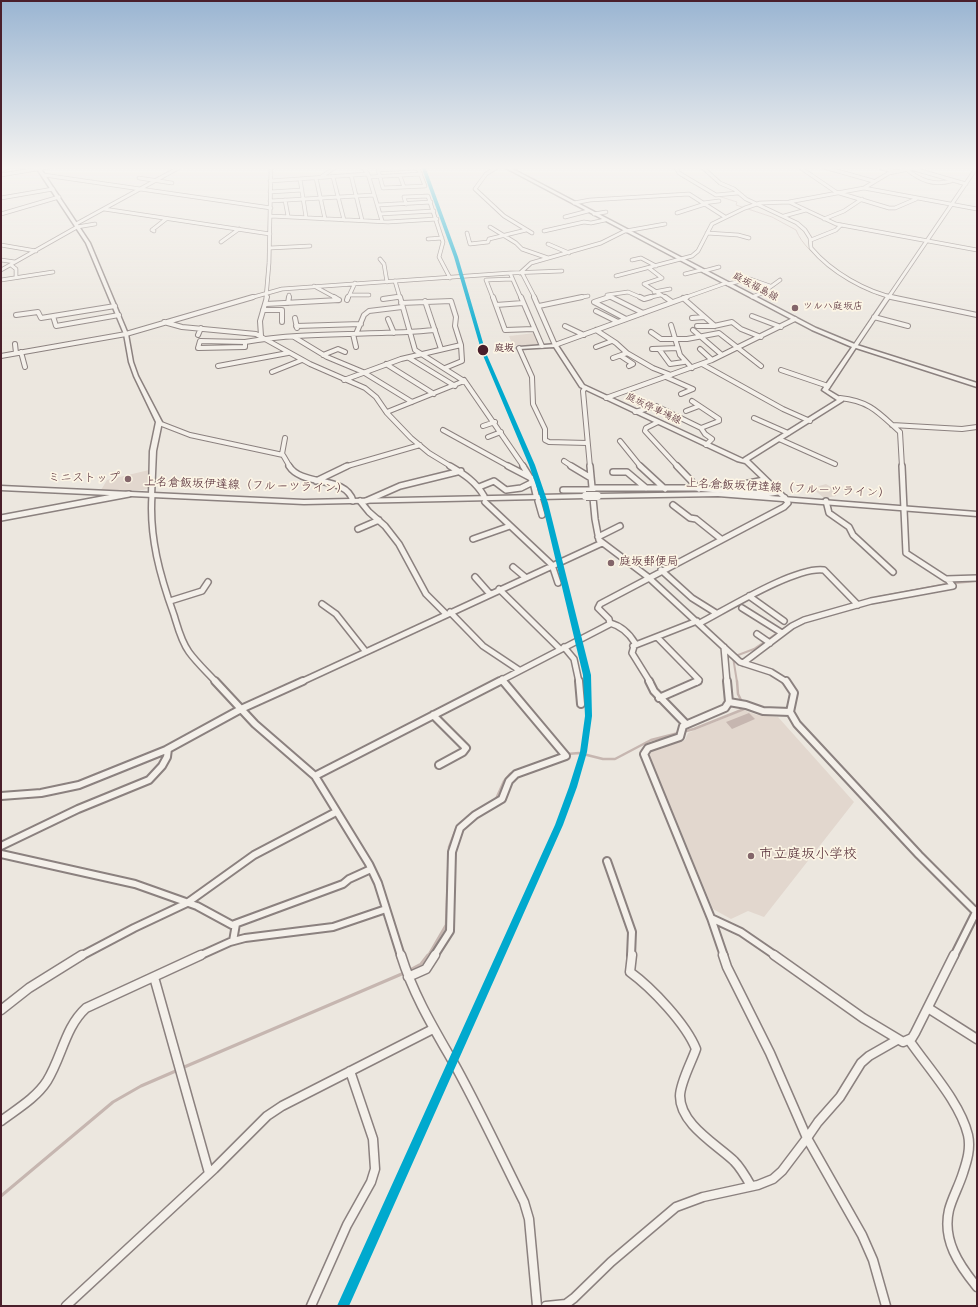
<!DOCTYPE html>
<html>
<head>
<meta charset="utf-8">
<style>
  body { margin:0 }
  #map { position:relative; width:978px; height:1307px; overflow:hidden; background:#ece7df; font-family:Dekko,sans-serif }
  canvas { display:block }
  .frame { position:absolute; inset:0; border:2px solid #4a1f2b; pointer-events:none }
</style>
</head>
<body>
<div id="map">
<canvas width="978" height="1307"></canvas>
<div class="frame"></div>
</div>
<script>
const c = document.querySelector('canvas').getContext('2d');
c.lineJoin = 'round';
function paint(path, color) { c.fillStyle = color; c.fill(path, 'evenodd'); }
function trace(path, color, width, dash) { c.strokeStyle = color; c.lineWidth = width; c.lineCap = dash ? 'butt' : 'round'; c.setLineDash(dash || []); c.stroke(path); }
function label(font, color, halo, rows, align = 'center') {
  c.font = font + ' Dekko,"Klee One",sans-serif'; c.lineWidth = 3.5; c.setLineDash([]); c.textBaseline = 'middle'; c.strokeStyle = halo; c.fillStyle = color; for (const [text, x, y, turn = 0] of rows) {
    c.save(); c.translate(x, y); c.rotate((+turn || 0) * Math.PI / 180); c.textAlign = isNaN(turn) ? turn : align; if (halo) c.strokeText(text, 0, 0); c.fillText(text, 0, 0); c.restore();
  }
}
const built = new Path2D(`
  M149,470V488L143,490H101L107,480Z
  M744,710L757,715L778,717L854,802L764,917L748,911L731,919L713,909L649,755L652,751L685,740L688,733Z`);
const green = new Path2D(`
  M535,333L540,346L520,348L519,345L513,346L509,336Z
  M826,484L836,490V496L824,498L812,488Z`);
const water = new Path2D(`
  M749,713L755,719L732,729L726,722Z`);
const streamFar3 = new Path2D(`
  M673,166L679,174
  M718,196L737,202L736,205L772,217L796,230C802,245 815,255 827,265
  M876,294L884,297`);
const streamFar2 = new Path2D(`
  M737,682L733,657L754,649L783,629L805,617L878,597L946,584L977,581`);
const streamFar1 = new Path2D(`
  M737,681L738,694L742,702
  M567,754L579,753L603,759H615L651,740L694,729L744,709L743,706
  M496,799L504,781L510,774L538,763
  M460,824L472,814
  M428,956L446,925L449,847L456,829`);
const stream = new Path2D(`
  M408,971L421,964L428,955
  M182,1068L404,973
  M1,1196L113,1102L141,1086L178,1070`);
const minorFar4 = new Path2D(`
  M362,166L368,174L382,221
  M499,166L486,174L475,189L504,216L532,233
  M675,166L679,173L716,195L738,193
  M701,166L720,183L734,189L746,199L797,223L805,230L810,238L811,248C831,272 866,292 896,298
  M798,166L836,192L889,208H895L916,199
  M820,166L873,181
  M418,168L425,186L383,188L378,170Z
  M881,168L894,171
  M906,169C920,180 933,186 951,181
  M914,169L966,184
  M1,171L9,166
  M1,175L55,166
  M44,175L271,208
  M351,175L362,220
  M400,176L404,187
  M321,177L337,166
  M333,177L344,220
  M369,177L421,174
  M139,178L172,183
  M316,178L325,219
  M300,179L306,217
  M270,181L368,174
  M864,188L977,209
  M270,192L302,190
  M1,198L53,189
  M285,200L288,216
  M270,201L374,195
  M789,202L836,224L977,250
  M574,203L590,200L689,194L725,217
  M703,203L719,201
  M406,204L404,197L428,196L443,242L439,257L450,278
  M378,205L431,202
  M104,209L270,234
  M677,213L705,204
  M1,214L59,197
  M380,214L434,211
  M594,214L606,212
  M271,216L388,222L437,219
  M784,216L806,210
  M565,217L588,211
  M824,219L844,211L862,199
  M76,224L182,166
  M490,227L516,243L522,249L548,258
  M154,231L152,230L166,219
  M544,231L584,222L591,223L605,220
  M626,231L665,224
  M467,233L470,244L488,242L489,239L526,230
  M707,233L738,235L749,238
  M428,239L442,238
  M811,240L836,230L841,225
  M221,242L239,229
  M548,244L569,253
  M1,245L36,251
  M270,248L310,246
  M380,259L384,264L387,282
  M1,260L15,262
  M632,260L641,258L656,266
  M11,265L16,269V277
  M649,268L662,278L644,284L666,298
  M1,270L77,227L95,224
  M704,271L719,267
  M510,273L562,271
  M520,273L531,263L601,243L625,231
  M522,273L535,298
  M685,274L701,270
  M616,276L692,256L698,251L712,224L745,208L760,203L789,202L864,188L889,173L925,166
  M1,280L53,272
  M395,281L400,298
  M728,284L750,279L770,286
  M314,286L336,298
  M654,292L670,289
  M350,295H369
  M752,297L762,293L780,280
  M250,298L282,289L510,273L521,298
  M266,298L269,263L271,166
  M289,298V295
  M348,298L355,283
  M389,298L399,297
  M493,298L486,280L512,279
  M577,298L588,296
  M606,298L610,297
  M613,298L607,295L628,292L642,298
  M647,298L660,295
  M684,298L726,283
  M888,298L977,167`);
const minorFar3 = new Path2D(`
  M334,297L339,300
  M493,297L505,330L534,329
  M521,297L542,346
  M534,297L555,345L687,297
  M609,297L594,302L626,319
  M611,297L643,313
  M640,297L644,299L651,297
  M665,297L672,302
  M891,297L977,315
  M683,298L715,326
  M383,299L397,297
  M347,300L348,297
  M425,301L441,349
  M288,303L289,297
  M401,303L451,301L456,317L455,326L461,345L462,361L445,368
  M266,304L339,300
  M496,305L523,303
  M539,306L582,297
  M263,310H282V322
  M596,311L618,322
  M16,315L38,312L41,318L115,306
  M53,316L56,326L119,315
  M752,316L781,327
  M874,317L908,326
  M295,318L297,328
  M692,318L704,317
  M388,319L394,333
  M164,322L182,327L256,334L310,364L365,388L376,397L387,413L411,438L429,453L452,467
  M671,325L680,355L692,368
  M296,326L361,324
  M565,326L584,335
  M697,326H714L732,322L741,329L761,337
  M596,330L616,343L627,353L613,358
  M693,330L722,355
  M651,332L661,339H687L719,333L761,366
  M353,334L356,347
  M356,334L364,315L369,311L402,307
  M198,335L201,328
  M261,336L260,321L267,297
  M294,337L327,357L363,372L412,402
  M200,341L245,342V347L198,348Z
  M245,342C307,331 372,336 435,330
  M15,344L16,353
  M855,346L888,297
  M596,347L612,341
  M519,348L532,377L533,404L545,429V440L549,442L587,443
  M652,349L678,348
  M659,349L670,364L684,362
  M700,349L712,360
  M21,352L25,367
  M627,353L653,368L671,375
  M323,355L338,349L345,352
  M1,356L126,334L253,297
  M621,356L633,364L629,366
  M409,358L455,386
  M386,364L434,394
  M702,364L783,409L810,421
  M218,366L288,353
  M781,370L828,386
  M272,372L302,360
  M666,377L693,389L681,394
  M344,380L401,359L461,345
  M464,380L524,467
  M585,388L583,391L590,467
  M606,398L712,360L795,319
  M840,398C870,401 879,413 900,432L902,467
  M692,401L719,419V421L701,428L705,434L712,439L706,445
  M686,411L699,406
  M387,412L464,381L415,350L400,297
  M635,412L656,406L701,428
  M754,418L788,433
  M658,422L646,428L645,431L678,467
  M159,423L190,435L283,455L290,467
  M892,425L962,429L977,427
  M483,426L495,422
  M443,430L510,467
  M488,437L501,432
  M779,439L835,464
  M620,441L641,467
  M282,454L285,438
  M564,461L573,467
  M344,467L420,445`);
const minorFar2 = new Path2D(`
  M289,466C302,487 346,475 353,501
  M450,466C464,474 476,482 484,496
  M508,466L531,478
  M523,466L533,482L536,495
  M571,466L591,478
  M590,466L595,519L599,540L648,577L740,662L771,672L787,682
  M640,466L665,489
  M677,466L699,489
  M902,466L906,553L946,579L977,578
  M613,472H627L646,488
  M316,481L347,466
  M479,487L494,481L506,490L521,488L533,482
  M592,488H695L765,494L778,492
  M563,490H593
  M751,492L744,484L764,480
  M152,495C149,537 160,576 174,615C178,628 181,641 189,652C197,663 207,672 216,682
  M360,501L369,512L385,526L399,544L426,594L446,614
  M366,501L400,486L461,471
  M538,501L542,515
  M826,501L829,513L849,527L853,535L893,572
  M485,502L552,565L558,583
  M673,505L690,518L696,519L721,539
  M1,518L129,494
  M358,529L379,520
  M598,537L620,526
  M473,539L510,526
  M513,567L525,577
  M661,570L692,598L716,613
  M475,577L490,594
  M499,589L560,649
  M749,596L784,621
  M170,601L202,591L208,582
  M322,604L336,614L366,652
  M742,608L782,633
  M450,612L483,646L519,670
  M610,623C621,626 629,633 635,643L632,653L650,682
  M700,623C727,609 796,566 824,570L858,605
  M757,634L770,643
  M657,637L699,680L697,682
  M633,646L697,621
  M564,647L574,659L579,682
  M724,647L727,682
  M743,663L792,626L804,620L871,601L953,586L948,580
  M502,679L504,682
  M301,682L602,543
  M498,682L610,624L609,619L598,608L600,604L784,507L788,503L785,498`);
const minorFar1 = new Path2D(`
  M215,681L255,724L315,776L369,864L378,883L401,956
  M579,681L581,704
  M649,681L654,691L686,724
  M727,681L729,702L725,708L683,726L680,737L648,748L644,754L711,918L741,932L776,956
  M786,681L794,693L790,712L797,724L919,855L977,913
  M659,698L698,681
  M729,702L746,705L763,711L790,712
  M433,715L466,748L463,752L439,765
  M315,776L500,681
  M1,796L41,793L79,785L166,750L241,709L303,681
  M1,846L78,809L149,780L162,766L167,757L168,749
  M1,854L135,884L197,906L232,925L343,884L349,879L371,869
  M607,861L632,932L631,956
  M711,918L724,956
  M233,941L236,924
  M81,956L134,928L187,903L254,855L336,812
  M199,956L230,942L245,938L333,927L386,909
  M434,956L450,931L452,852L460,828L475,815L502,799L509,781L516,774L566,756L503,681
  M954,956L977,910`);
const minor = new Path2D(`
  M401,955C414,997 436,1032 457,1069C481,1113 502,1158 524,1202L529,1219L537,1306
  M632,955L630,972C652,988 686,1024 696,1049C692,1061 680,1083 680,1096C680,1124 716,1144 734,1161C741,1168 746,1177 751,1186
  M723,955L727,967L770,1053L807,1138L818,1122L840,1097L861,1063L869,1056L897,1040
  M774,955L863,1018L903,1042L912,1038L915,1033L954,955
  M154,977L209,1173
  M408,977L426,969L435,955
  M928,1008L977,1039
  M1,1010L29,988L82,955
  M909,1040C928,1068 960,1102 968,1135C971,1148 967,1161 963,1173C959,1186 952,1198 949,1210C942,1240 959,1265 977,1287
  M1,1121C17,1109 36,1098 47,1081C62,1057 65,1027 86,1008L201,955
  M66,1306L214,1169L267,1116L282,1106L433,1029
  M311,1306L347,1225L371,1182L375,1169L373,1139L350,1071
  M546,1306L566,1304L574,1298L611,1262L676,1207L703,1197L758,1185L773,1179L782,1171L807,1138L862,1235L873,1260L886,1306`);
const tertiary = new Path2D(`
  M35,166H39L90,243L128,334L133,362L138,376L162,422L156,451L154,496L152,497L149,495L150,451L156,422L134,376L129,362L124,334L86,243Z
  M853,345H857L977,383V387L853,347Z`);
const secondary = new Path2D(`
  M502,166H507L816,328L857,345V346L828,390L843,399V401L749,460L750,461L787,497V499H783L745,463L737,461L580,387L554,347L519,349L517,348L519,347L557,344L584,385L743,459L744,458L837,400L822,390L852,347L812,330Z`);
const primary = new Path2D(`
  M1,486L304,500L586,494L589,496L586,498L304,504L1,490Z
  M718,492L977,512V516L718,496L597,498L594,496L597,494Z`);
const primaryBridge = new Path2D(`
  M586,496H597`);
const rail1 = new Path2D(`
  M421,166H425L458,257L486,353L535,465L548,503L591,675L592,716L587,752L577,787L563,825L349,1306H337L555,825L569,787L580,752L585,716L583,675L542,503L529,465L482,353L454,257Z`);
const markers = [
  [795,308,4,"#83656a"],
  [483,350,6,"#4a1f2b"],
  [128,479,4,"#83656a"],
  [611,563,4,"#83656a"],
  [751,856,4,"#83656a"]
];
const farStreetnames = [
  ["庭坂福島線",755,288,28],
  ["庭坂停車場線",653,410,25]
];
const farPoinames = [
  ["ツルハ庭坂店",803,308]
];
const farStopnames = [
  ["庭坂",494,350]
];
const poiNames = [
  ["ミニストップ",120,479],
  ["庭坂郵便局",619,563,"left"]
];
const streetNames = [
  ["上名倉飯坂伊達線（フルーツライン）",246,487,2],
  ["上名倉飯坂伊達線（フルーツライン）",788,490,3]
];
const nearPoinames = [
  ["市立庭坂小学校",759,856]
];
paint(built, '#e2d7ce');
paint(green, '#e1d7ce');
paint(water, '#c6b6b0');
trace(streamFar3, '#c6b6b0', 1);
trace(streamFar2, '#c6b6b0', 2);
trace(streamFar1, '#c6b6b0', 2.5);
trace(stream, '#c6b6b0', 3);
trace(minorFar4, '#8b817f', 4.5);
trace(minorFar3, '#8b817f', 6);
trace(minorFar2, '#8b817f', 8);
trace(minorFar1, '#8b817f', 10);
trace(minor, '#8b817f', 11);
trace(tertiary, '#8b817f', 3);
trace(secondary, '#8b817f', 3);
trace(primary, '#8b817f', 3);
trace(minorFar4, '#f4f0ea', 3);
trace(minorFar3, '#f4f0ea', 4);
trace(minorFar2, '#f4f0ea', 5);
trace(minorFar1, '#f4f0ea', 6);
trace(minor, '#f4f0ea', 8);
paint(tertiary, '#f4f0ea');
paint(secondary, '#f4f0ea');
paint(primary, '#f4f0ea');
trace(primaryBridge, '#8b817f', 10, []);
trace(primaryBridge, '#f4f0ea', 8);
paint(rail1, '#00a9ce');
const sky = c.createLinearGradient(0, 0, 0, 349);
sky.addColorStop(0, '#9ab5d2');
sky.addColorStop(0.48, '#f6f4f1');
sky.addColorStop(1, '#f6f4f100');
c.fillStyle = sky;
c.fillRect(0, 0, 978, 349);
for (const [x, y, r, color] of markers) { const dot = new Path2D(); dot.arc(x, y, r, 0, 2 * Math.PI); c.fillStyle = color; c.fill(dot); trace(dot, '#fcf5e5', 1.5); }
label('10px', '#4a1f2b', '#fcf5e5', farStreetnames);
label('10px', '#4a1f2b', '#fcf5e5', farPoinames, 'left');
label('bold 10px', '#4a1f2b', '#fcf5e5', farStopnames, 'left');
label('12px', '#4a1f2b', '#fcf5e5', poiNames, 'right');
label('12px', '#4a1f2b', '#fcf5e5', streetNames);
label('14px', '#4a1f2b', '#fcf5e5', nearPoinames, 'left');
</script>
</body>
</html>
